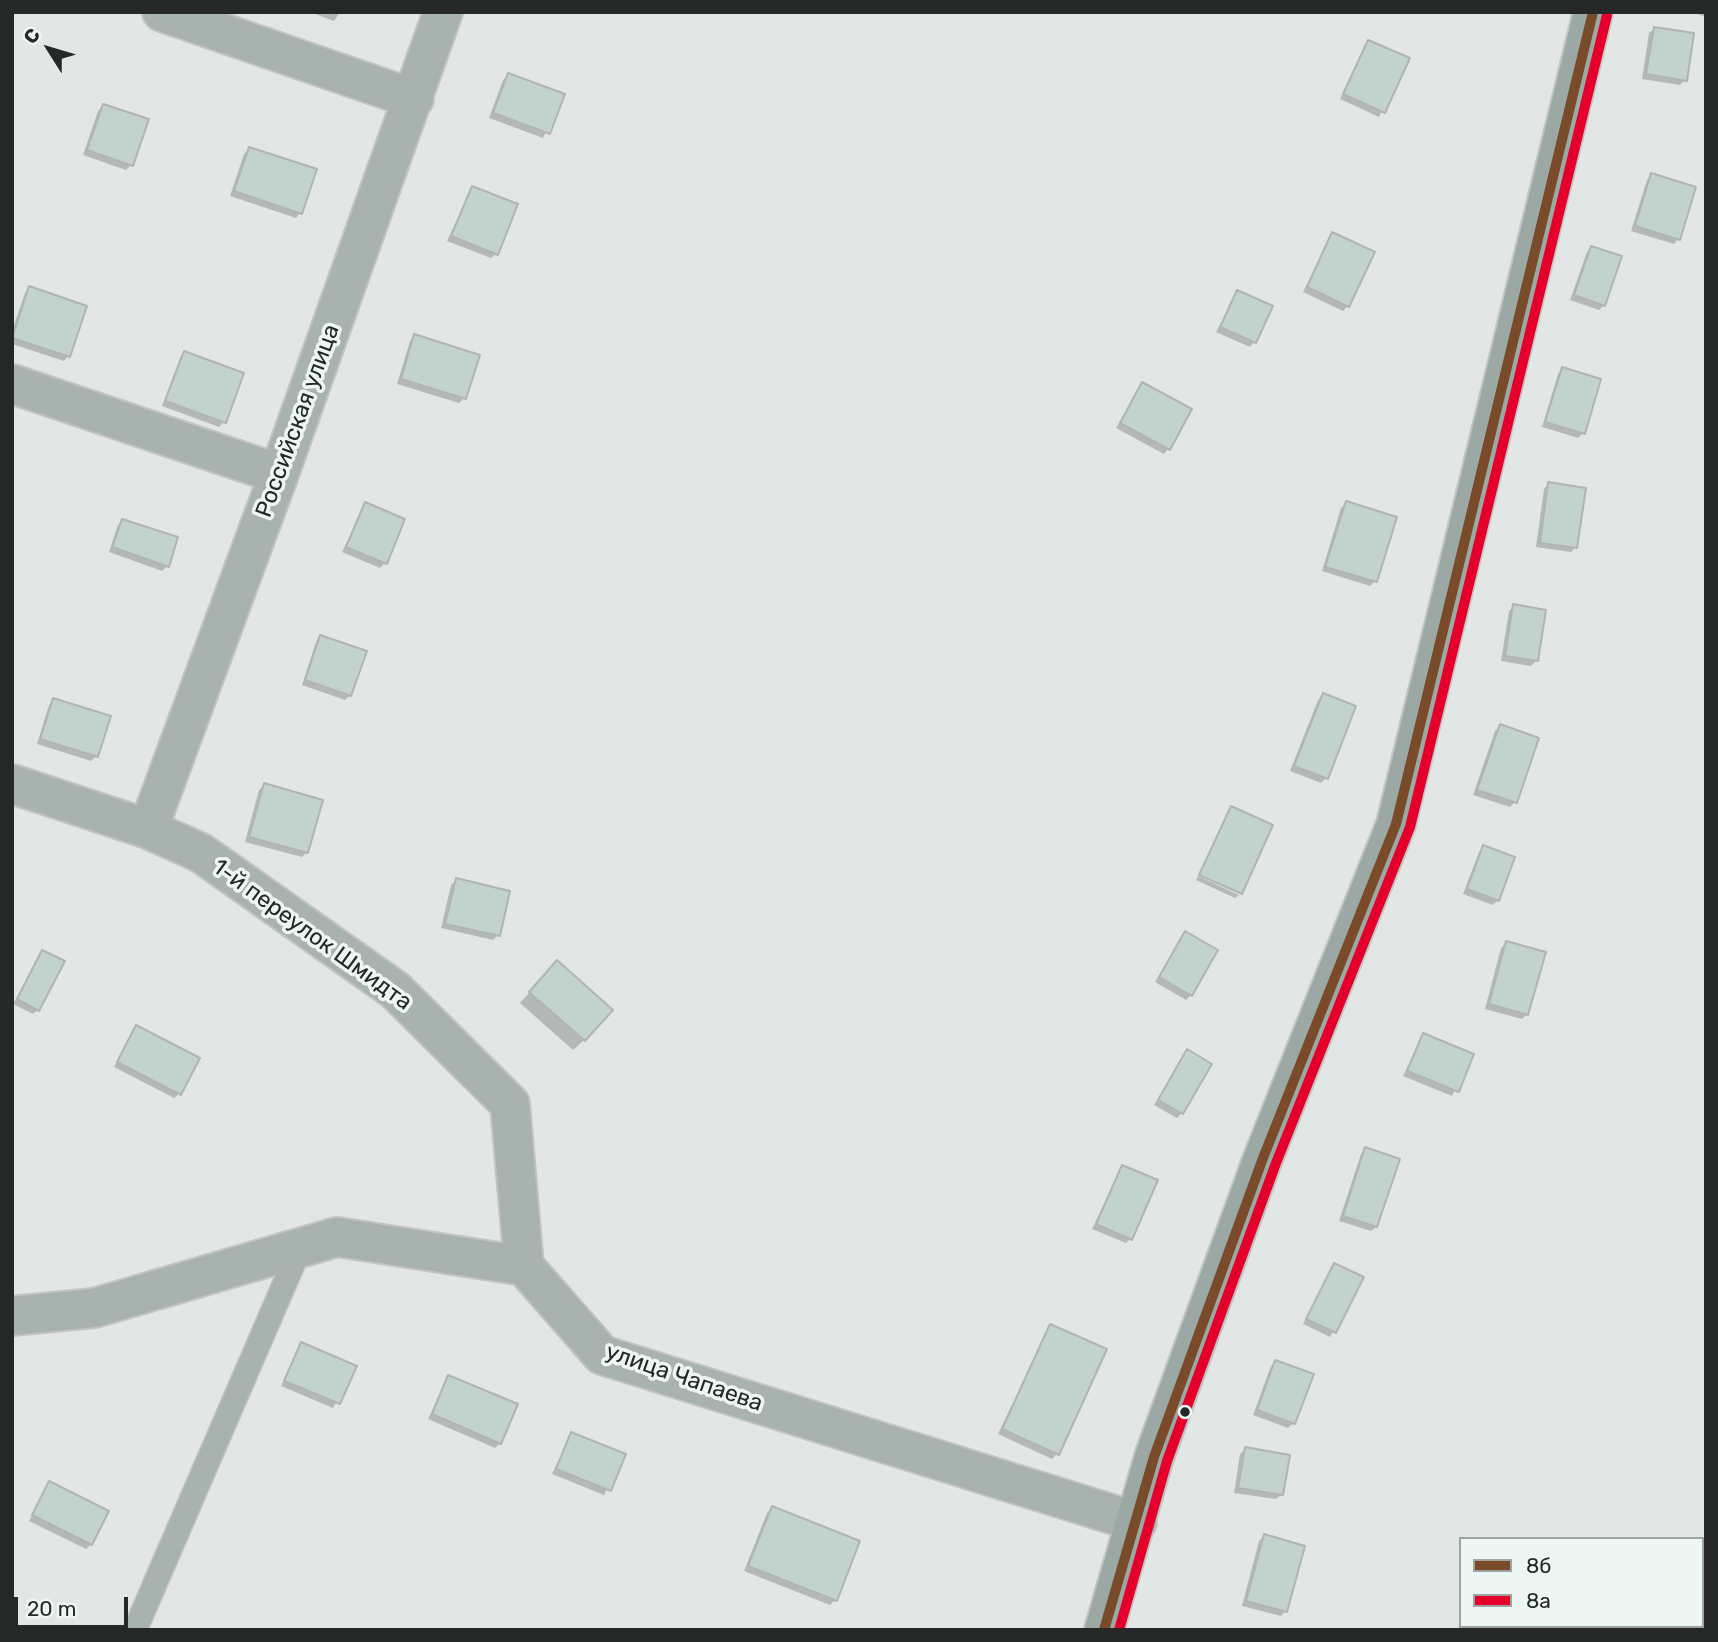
<!DOCTYPE html>
<html>
<head>
<meta charset="utf-8">
<style>
  body { margin:0 }
  #map { position:relative; width:1718px; height:1642px; overflow:hidden; background:#e2e7e5; font-family:Rubik,sans-serif }
  canvas { display:block }
  .frame { position:absolute; inset:0; border:14px solid #252827; pointer-events:none }
  .legend { position:absolute; left:1459px; top:1537px; width:245px; height:91px; box-sizing:border-box; background:#edf6f3; border:2px solid #9da4a1; margin:0; padding:9px 12px; list-style:none; font-size:21px; color:#252827 }
  .legend li { display:flex; align-items:center; gap:14px; height:35px }
  .legend b { width:35px; border:2px solid #9da4a1 }
  .north { position:absolute; left:14px; top:14px; width:70px; height:70px; -webkit-text-stroke:5px #edf6f3; paint-order:stroke; rotate:307deg; font-size:19px; font-weight:700; line-height:28px; text-align:center; color:#252827 }
  .north::after { content:''; display:block; margin:auto; width:24px; height:32px; background:#252827; clip-path:polygon(50% 0,100% 100%,50% 72%,0 100%) }
  .scale { position:absolute; left:14px; top:1597px; width:114px; height:32px; box-sizing:border-box; border:4px solid #252827; border-top:0; padding-left:9px; font-size:21px; line-height:24px; white-space:nowrap; color:#252827; -webkit-text-stroke:5px #edf6f3; paint-order:stroke }
</style>
</head>
<body>
<div id="map">
<canvas width="1718" height="1642"></canvas>
<div class="frame"></div>
<ul class="legend">
<li><b style="height:9px;background:#7a4b2a"></b>8б</li>
<li><b style="height:9px;background:#e4002b"></b>8а</li>
</ul>
<div class="north">С</div>
<div class="scale">20 m</div>
</div>
<script>
const c = document.querySelector('canvas').getContext('2d');
c.lineJoin = 'round';
function paint(path, color) { c.fillStyle = color; c.fill(path, 'evenodd'); }
function trace(path, color, width, dash) { c.strokeStyle = color; c.lineWidth = width; c.lineCap = dash ? 'butt' : 'round'; c.setLineDash(dash || []); c.stroke(path); }
function label(font, color, halo, rows, align = 'center') {
  c.font = font + ' Rubik,sans-serif'; c.lineWidth = 7; c.setLineDash([]); c.textBaseline = 'middle'; c.strokeStyle = halo; c.fillStyle = color; for (const [text, x, y, turn = 0] of rows) {
    c.save(); c.translate(x, y); c.rotate((+turn || 0) * Math.PI / 180); c.textAlign = isNaN(turn) ? turn : align; if (halo) c.strokeText(text, 0, 0); c.fillText(text, 0, 0); c.restore();
  }
}
const shadow = new Path2D(`
  M310,12H340L334,21Z
  M1691,12H1706V17Z
  M1654,29L1685,80L1680,85L1642,79L1649,33Z
  M1368,42L1407,59L1379,117L1340,99Z
  M508,75L563,95L543,138L489,118L503,80Z
  M103,106L131,165L126,170L83,155L98,111Z
  M249,149L300,213L296,218L230,196L244,154Z
  M1652,175L1678,239L1674,244L1631,231L1647,180Z
  M472,188L496,254L491,258L447,241Z
  M1332,234L1348,306L1343,311L1303,292Z
  M1591,248L1604,305L1599,310L1570,300L1587,252Z
  M30,288L68,356L64,361L12,344V331L25,293Z
  M1237,293L1254,342L1250,347L1216,332Z
  M415,336L464,398L459,403L397,384L410,341Z
  M185,353L242,374L224,422L219,427L162,406L180,358Z
  M1563,369L1583,433L1578,438L1542,427L1558,374Z
  M1142,384L1168,449L1164,454L1116,428Z
  M1549,484L1576,547L1571,552L1536,547L1544,489Z
  M1346,503L1375,581L1370,586L1322,571L1341,508Z
  M365,505L385,563L380,568L342,552Z
  M123,521L167,566L162,571L109,552L118,525Z
  M1514,606L1536,661L1531,666L1501,661L1509,611Z
  M321,637L350,695L345,700L302,685L316,642Z
  M1323,695L1326,778L1321,783L1290,771L1318,700Z
  M54,700L96,756L91,761L37,744L49,705Z
  M1500,726L1537,740L1515,802L1510,807L1473,795L1495,731Z
  M264,785L307,852L302,857L245,842L259,790Z
  M1231,808L1241,892L1199,873Z
  M1484,847L1498,900L1493,905L1463,894L1479,852Z
  M1198,876L1239,895L1235,898L1196,880Z
  M456,880L498,935L493,940L441,928L451,885Z
  M1185,933L1191,995L1186,1000L1155,982Z
  M1506,943L1527,1014L1522,1019L1485,1009L1501,948Z
  M43,952L38,1010L33,1014L13,1004Z
  M547,973L584,1040L573,1050L520,1003Z
  M136,1028L179,1094L174,1098L114,1067Z
  M1423,1035L1472,1055L1452,1096L1403,1076Z
  M1187,1052L1182,1113L1177,1118L1154,1105Z
  M1366,1149L1376,1227L1371,1231L1339,1221L1361,1154Z
  M1122,1167L1130,1239L1126,1243L1092,1229Z
  M1334,1265L1361,1278L1330,1337L1303,1324Z
  M1050,1326L1057,1454L1052,1459L998,1434Z
  M302,1344L354,1367L333,1408L281,1386Z
  M1276,1362L1293,1423L1288,1428L1253,1415L1271,1366Z
  M448,1377L500,1443L495,1448L428,1419Z
  M571,1434L624,1455L604,1495L552,1474Z
  M1245,1449L1281,1495L1276,1499L1234,1493L1240,1454Z
  M50,1483L91,1544L86,1549L29,1521Z
  M772,1508L835,1600L830,1605L744,1571L767,1513Z
  M1264,1536L1286,1611L1281,1616L1242,1606L1259,1541Z`);
const building = new Path2D(`
  M1654,27L1694,33L1687,81L1646,74Z
  M1368,40L1410,58L1385,113L1343,94Z
  M508,73L565,94L550,134L493,113Z
  M103,104L149,119L133,166L87,150Z
  M249,147L317,169L302,214L234,191Z
  M1651,173L1696,187L1680,240L1635,226Z
  M472,186L518,204L498,255L451,236Z
  M1332,232L1375,252L1349,307L1307,287Z
  M1591,246L1622,256L1605,306L1574,295Z
  M29,286L87,306L70,357L12,338Z
  M1237,290L1273,306L1256,343L1220,327Z
  M414,334L480,355L466,399L401,379Z
  M184,351L244,373L226,423L165,401Z
  M1562,367L1601,379L1585,434L1545,422Z
  M1142,382L1192,409L1170,450L1120,423Z
  M1548,482L1586,488L1577,548L1540,543Z
  M1346,501L1397,517L1377,582L1325,567Z
  M365,502L405,519L387,564L346,547Z
  M122,519L178,537L169,567L112,547Z
  M1513,604L1546,610L1538,661L1505,656Z
  M320,635L367,651L351,696L305,680Z
  M1323,693L1356,706L1328,779L1294,766Z
  M53,698L111,716L98,757L40,739Z
  M1500,724L1539,738L1517,803L1477,790Z
  M264,783L323,800L308,853L249,837Z
  M1231,806L1273,825L1242,894L1199,875Z
  M1483,845L1515,857L1499,901L1467,889Z
  M456,878L510,891L500,936L445,924Z
  M1185,931L1218,950L1192,996L1159,977Z
  M1506,941L1546,952L1528,1015L1489,1004Z
  M42,950L65,961L39,1011L17,999Z
  M557,960L613,1010L585,1041L529,992Z
  M136,1025L200,1058L181,1095L117,1062Z
  M1423,1033L1474,1054L1459,1092L1407,1071Z
  M1187,1049L1212,1064L1183,1114L1158,1100Z
  M1365,1147L1400,1159L1377,1227L1343,1216Z
  M1122,1165L1158,1180L1132,1240L1096,1224Z
  M1334,1263L1364,1277L1336,1333L1306,1319Z
  M1050,1324L1107,1349L1059,1455L1002,1429Z
  M301,1342L357,1366L340,1404L284,1381Z
  M1275,1360L1314,1374L1295,1424L1257,1410Z
  M448,1375L518,1404L501,1444L432,1414Z
  M571,1432L626,1454L611,1491L556,1469Z
  M1245,1447L1290,1455L1283,1495L1238,1488Z
  M49,1481L109,1511L92,1545L32,1515Z
  M772,1506L860,1541L837,1601L748,1566Z
  M1264,1534L1305,1546L1287,1612L1246,1601Z`);
const lane = new Path2D(`
  M135,1630L300,1248`);
const street = new Path2D(`
  M162,12L414,99
  M12,384L279,474
  M12,784L148,829L201,853L395,990L510,1104L524,1266
  M148,829L279,474L443,12
  M12,1316L94,1308L337,1237L524,1266L602,1355L1137,1522`);
const secondary = new Path2D(`
  M1104,1630L1154,1457L1263,1158L1396,824L1593,12`);
const bus1 = new Path2D(`
  M1104,1630L1154,1457L1263,1158L1396,824L1593,12`);
const bus2 = new Path2D(`
  M1119,1630L1167,1461L1276,1163L1410,827L1607,15`);
const markers = [
  [1185,1412,6,"#252827"]
];
const streetNames = [
  ["Российская улица",298,421,-70],
  ["1-й переулок Шмидта",312,935,36],
  ["улица Чапаева",684,1378,19]
];
paint(shadow, '#0003');
paint(building, '#c2d2cd');
trace(building, '#b1b4b3', 2);
trace(lane, '#c1c4c3', 26);
trace(street, '#c1c4c3', 42);
trace(secondary, '#c1c4c3', 42);
trace(lane, '#a8b2af', 23);
trace(street, '#a8b2af', 38);
trace(secondary, '#9ca8a4', 38);
trace(bus1, '#7a4b2a', 10);
trace(bus2, '#e4002b', 10);
for (const [x, y, r, color] of markers) { const dot = new Path2D(); dot.arc(x, y, r, 0, 2 * Math.PI); c.fillStyle = color; c.fill(dot); trace(dot, '#edf6f3', 2.5); }
label('23px', '#252827', '#edf6f3', streetNames);
</script>
</body>
</html>
